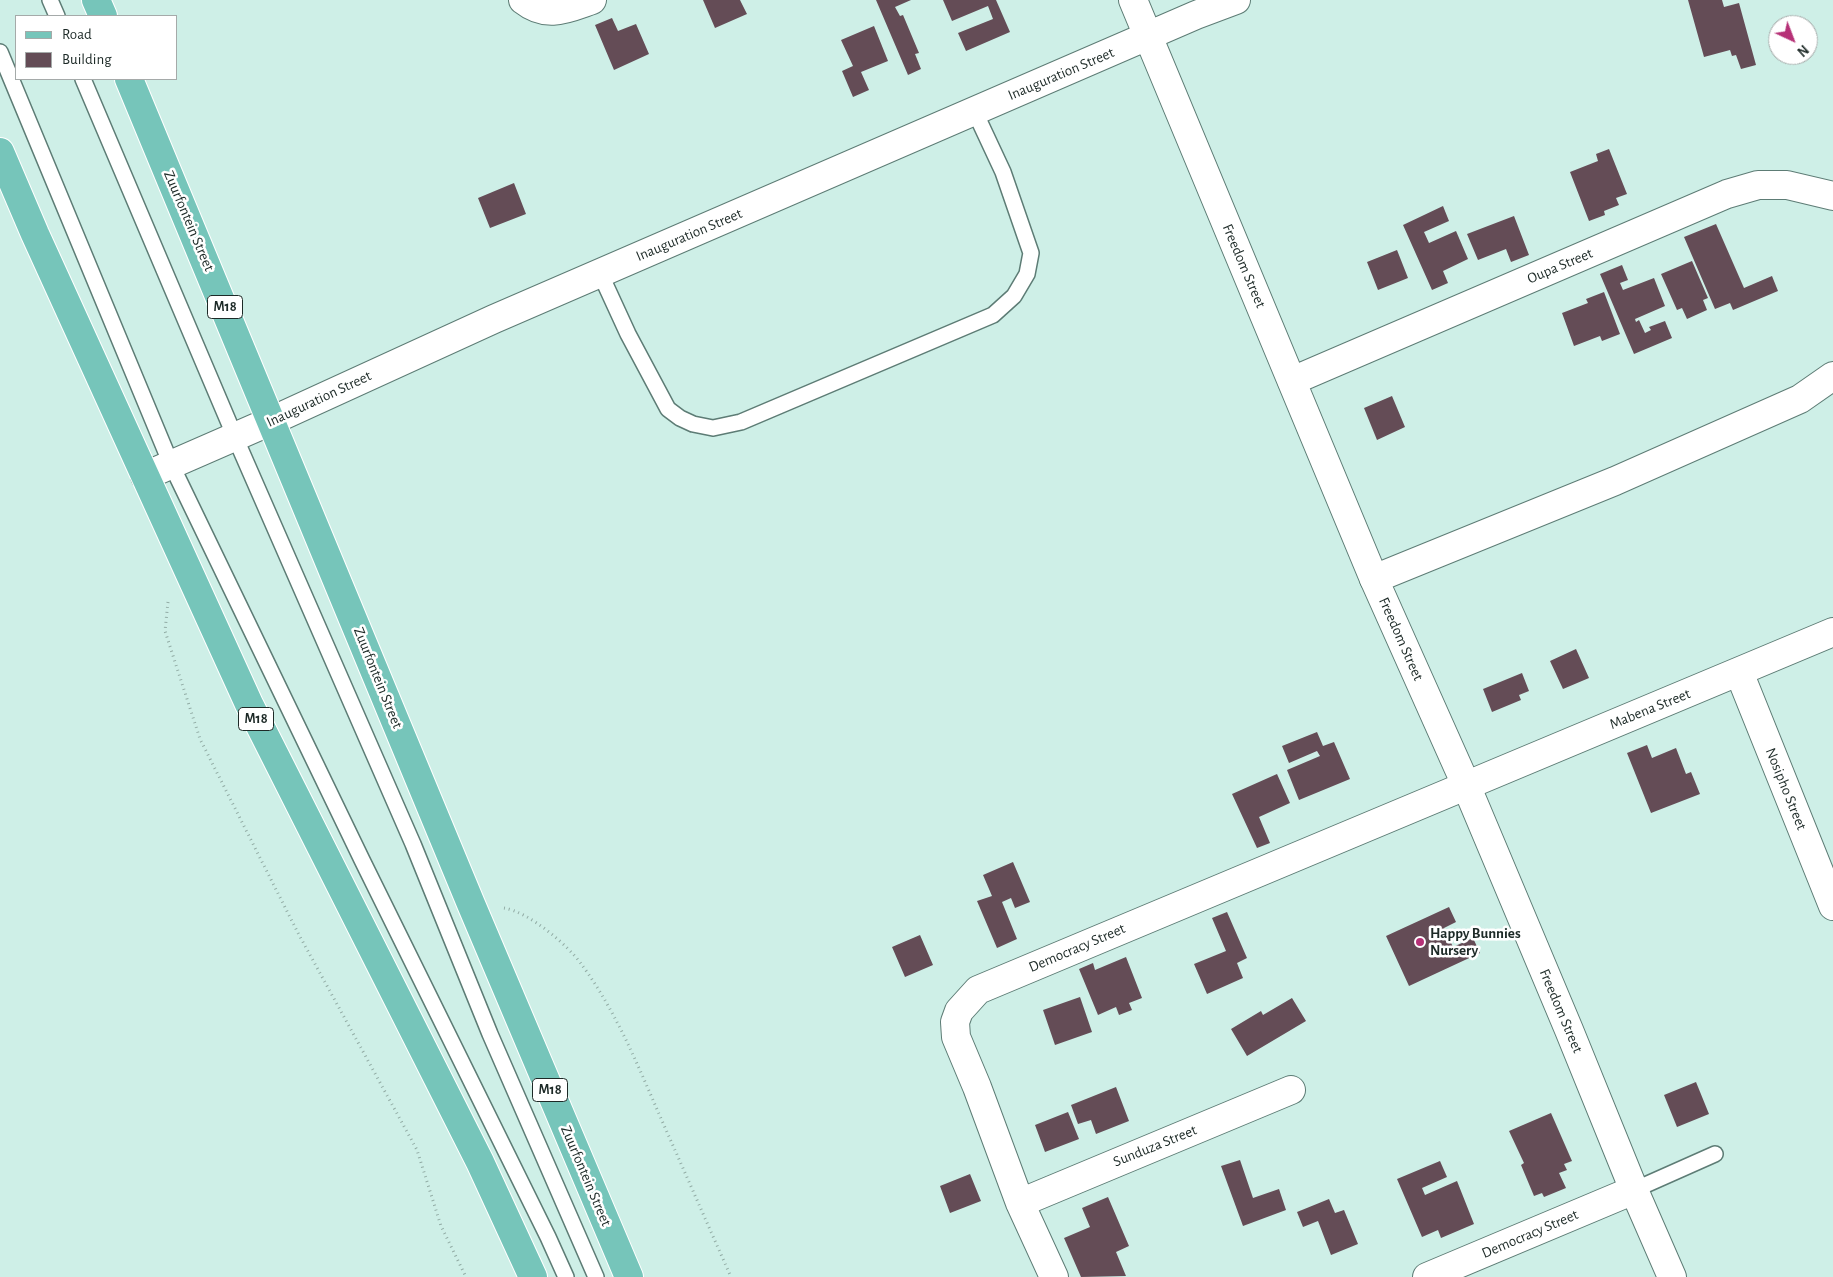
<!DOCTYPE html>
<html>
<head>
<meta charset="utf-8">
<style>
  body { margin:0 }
  #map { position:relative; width:1833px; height:1277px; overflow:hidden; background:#ceefe7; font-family:"Alegreya Sans",sans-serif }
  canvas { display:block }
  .legend { position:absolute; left:15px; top:15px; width:162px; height:65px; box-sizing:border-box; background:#fff; border:1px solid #a5aaa9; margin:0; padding:6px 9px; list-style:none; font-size:15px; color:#1d2a27 }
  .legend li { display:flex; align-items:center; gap:10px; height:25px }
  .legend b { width:25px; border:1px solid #a5aaa9 }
  .north { position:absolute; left:1768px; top:15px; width:50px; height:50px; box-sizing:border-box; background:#fff; border:1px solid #a5aaa9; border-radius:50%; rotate:137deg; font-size:14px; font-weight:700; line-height:20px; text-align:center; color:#1d2a27 }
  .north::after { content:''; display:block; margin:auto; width:18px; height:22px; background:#b63177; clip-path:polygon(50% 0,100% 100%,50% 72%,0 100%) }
</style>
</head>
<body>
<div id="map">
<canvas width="1833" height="1277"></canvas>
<ul class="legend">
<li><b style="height:6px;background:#76c5ba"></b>Road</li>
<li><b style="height:14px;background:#644c56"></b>Building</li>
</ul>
<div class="north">N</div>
</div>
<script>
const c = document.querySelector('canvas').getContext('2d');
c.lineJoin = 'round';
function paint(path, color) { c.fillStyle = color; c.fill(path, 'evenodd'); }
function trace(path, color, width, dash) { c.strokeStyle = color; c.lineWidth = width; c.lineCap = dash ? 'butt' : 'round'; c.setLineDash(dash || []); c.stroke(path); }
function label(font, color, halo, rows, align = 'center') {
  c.font = font + ' "Alegreya Sans",sans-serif'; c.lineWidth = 5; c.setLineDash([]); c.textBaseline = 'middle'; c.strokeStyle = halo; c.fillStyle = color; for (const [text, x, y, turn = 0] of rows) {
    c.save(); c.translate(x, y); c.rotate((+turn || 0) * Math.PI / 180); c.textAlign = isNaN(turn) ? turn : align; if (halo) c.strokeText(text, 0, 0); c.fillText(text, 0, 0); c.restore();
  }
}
const building = new Path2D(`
  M703,0H740L747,14L715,28Z
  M876,0H911L895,7L900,16L903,15L919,53L915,54L921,69L908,75Z
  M943,0H996L1010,32L966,51L958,33L993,19L988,6L952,21Z
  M1688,0H1722L1724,7L1739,3L1756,65L1741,69L1736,55L1732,56L1730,50L1704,57Z
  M612,18L618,31L636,24L649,54L614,70L595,25Z
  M874,26L888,61L861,72L869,90L853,97L842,71L853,66L841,40Z
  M1609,149L1627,194L1616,198L1619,205L1604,211L1605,215L1589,221L1570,172L1598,161L1596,154Z
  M514,183L526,214L490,228L478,198Z
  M1443,206L1449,221L1424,232L1429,243L1456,231L1468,259L1443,271L1448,283L1432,290L1403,225Z
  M1514,216L1529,255L1511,262L1506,249L1478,260L1467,234Z
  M1716,224L1744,288L1772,276L1778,291L1733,310L1730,303L1715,309L1684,237Z
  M1397,250L1408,278L1378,290L1367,262Z
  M1692,261L1708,298L1703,300L1707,310L1687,319L1682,308L1677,310L1661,274Z
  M1622,265L1628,280L1620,283L1623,290L1654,278L1665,306L1635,319L1636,322L1639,320L1645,333L1651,330L1649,327L1665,321L1672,338L1634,354L1600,274Z
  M1604,292L1620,334L1602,341L1600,336L1574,346L1562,313L1588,303L1586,299Z
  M1392,396L1405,427L1377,440L1364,408Z
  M1576,649L1589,678L1563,689L1550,661Z
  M1522,673L1529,691L1519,695L1521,700L1492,712L1483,689Z
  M1317,732L1323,746L1334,742L1350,779L1299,800L1287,770L1320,756L1317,751L1289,763L1282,746Z
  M1647,745L1652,758L1676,748L1686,774L1691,772L1700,794L1651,813L1627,753Z
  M1277,774L1290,803L1259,817L1270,843L1257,848L1232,794Z
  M1013,862L1030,902L1015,908L1011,898L1002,902L1017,939L997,948L977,901L992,896L983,875Z
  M1449,907L1456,922L1444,928L1453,947L1473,938L1480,953L1409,986L1386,936Z
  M1227,912L1247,958L1237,963L1243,978L1207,994L1194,964L1226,951L1212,918Z
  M920,935L933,965L905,977L892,947Z
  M1126,957L1142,998L1129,1003L1132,1010L1119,1015L1116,1007L1098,1015L1079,969L1093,963L1095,970Z
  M1080,997L1092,1032L1055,1045L1043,1010Z
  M1292,998L1306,1021L1247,1056L1231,1029L1261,1011L1263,1015Z
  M1696,1082L1709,1114L1677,1127L1664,1095Z
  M1116,1087L1129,1121L1096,1134L1091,1120L1078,1124L1071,1105Z
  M1068,1112L1079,1139L1045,1152L1035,1125Z
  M1551,1113L1572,1161L1564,1164L1567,1170L1559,1173L1566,1188L1544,1197L1542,1193L1534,1196L1521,1165L1524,1163L1509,1131Z
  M1240,1160L1253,1198L1279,1189L1286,1210L1243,1226L1221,1166Z
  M1440,1161L1447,1177L1422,1188L1425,1195L1457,1181L1474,1224L1441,1238L1438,1230L1422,1237L1397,1179Z
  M970,1174L981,1201L950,1213L940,1186Z
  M1108,1197L1129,1246L1116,1252L1126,1276L1081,1277L1064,1238L1090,1227L1082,1208Z
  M1329,1199L1335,1213L1344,1210L1358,1244L1331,1255L1318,1221L1303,1227L1297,1212Z`);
const path = new Path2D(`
  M168,602L165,631L200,739L298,933L417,1150L441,1226L466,1277
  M504,908C529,912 568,945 582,965C615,1010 637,1063 659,1114C683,1168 707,1223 731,1277`);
const service = new Path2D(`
  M50,0L57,16
  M0,52L171,464L362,860L548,1237L566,1277
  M83,79L235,437L413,844L490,1034L596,1277
  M600,273L628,334L668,409L680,418L693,424L713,428L741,422L993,315L1014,296L1027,274L1031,253L1003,172L975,112
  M1634,1190L1715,1154`);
const minor = new Path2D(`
  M523,0C547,19 566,9 592,0
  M1292,381L1727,194L1758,185H1787L1833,196
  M1374,579L1615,481L1800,399L1833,376
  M1739,672L1833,906
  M1020,1203L1291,1090
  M1054,1277L1020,1203L977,1087L956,1037L955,1022L959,1011L978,990L1833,632
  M1427,1277L1634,1190`);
const tertiary = new Path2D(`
  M1133,0L1374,579L1466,785L1569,1030L1634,1190L1672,1277
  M145,476L271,421L494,319L1196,15L1236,0`);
const primary = new Path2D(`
  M96,0L103,16
  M129,79L471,904L629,1277
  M0,152L35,234L249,704L480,1162L533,1277`);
const markers = [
  [1420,942,5,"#b63177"]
];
const shields = [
  [225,307,35],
  [256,719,35],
  [550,1090,35]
];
const shieldNames = [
  ["M18",225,307],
  ["M18",256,719],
  ["M18",550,1090]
];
const streetNames = [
  ["Inauguration Street",1061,74,-23],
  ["Zuurfontein Street",189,221,67],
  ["Inauguration Street",689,235,-23],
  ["Freedom Street",1244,266,67],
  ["Oupa Street",1560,266,-23],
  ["Inauguration Street",319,399,-25],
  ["Freedom Street",1401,639,66],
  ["Zuurfontein Street",378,678,68],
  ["Mabena Street",1650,709,-22],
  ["Nosipho Street",1786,789,68],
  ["Democracy Street",1077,948,-23],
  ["Freedom Street",1561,1011,67],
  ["Sunduza Street",1155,1146,-22],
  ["Zuurfontein Street",586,1176,67],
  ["Democracy Street",1530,1234,-23]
];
const poiNames = [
  ["Happy Bunnies",1430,933],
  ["Nursery",1430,950]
];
paint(building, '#644c56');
trace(service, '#5d7c75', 18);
trace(minor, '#5d7c75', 30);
trace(tertiary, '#5d7c75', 30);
trace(primary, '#fff', 30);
trace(path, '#92aca5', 3, [1, 4]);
trace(service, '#fff', 15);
trace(minor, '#fff', 28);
trace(tertiary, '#fff', 28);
trace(primary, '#76c5ba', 28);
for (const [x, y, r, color] of markers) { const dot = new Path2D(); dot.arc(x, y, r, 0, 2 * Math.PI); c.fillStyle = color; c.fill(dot); trace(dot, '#fff', 2); }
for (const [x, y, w] of shields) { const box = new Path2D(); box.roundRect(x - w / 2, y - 11.5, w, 23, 4); c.fillStyle = '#fff'; c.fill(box); trace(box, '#1d2a27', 1); }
label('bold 14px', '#1d2a27', null, shieldNames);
label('15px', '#1d2a27', '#fff', streetNames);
label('bold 15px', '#1d2a27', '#fff', poiNames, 'left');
</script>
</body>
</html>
